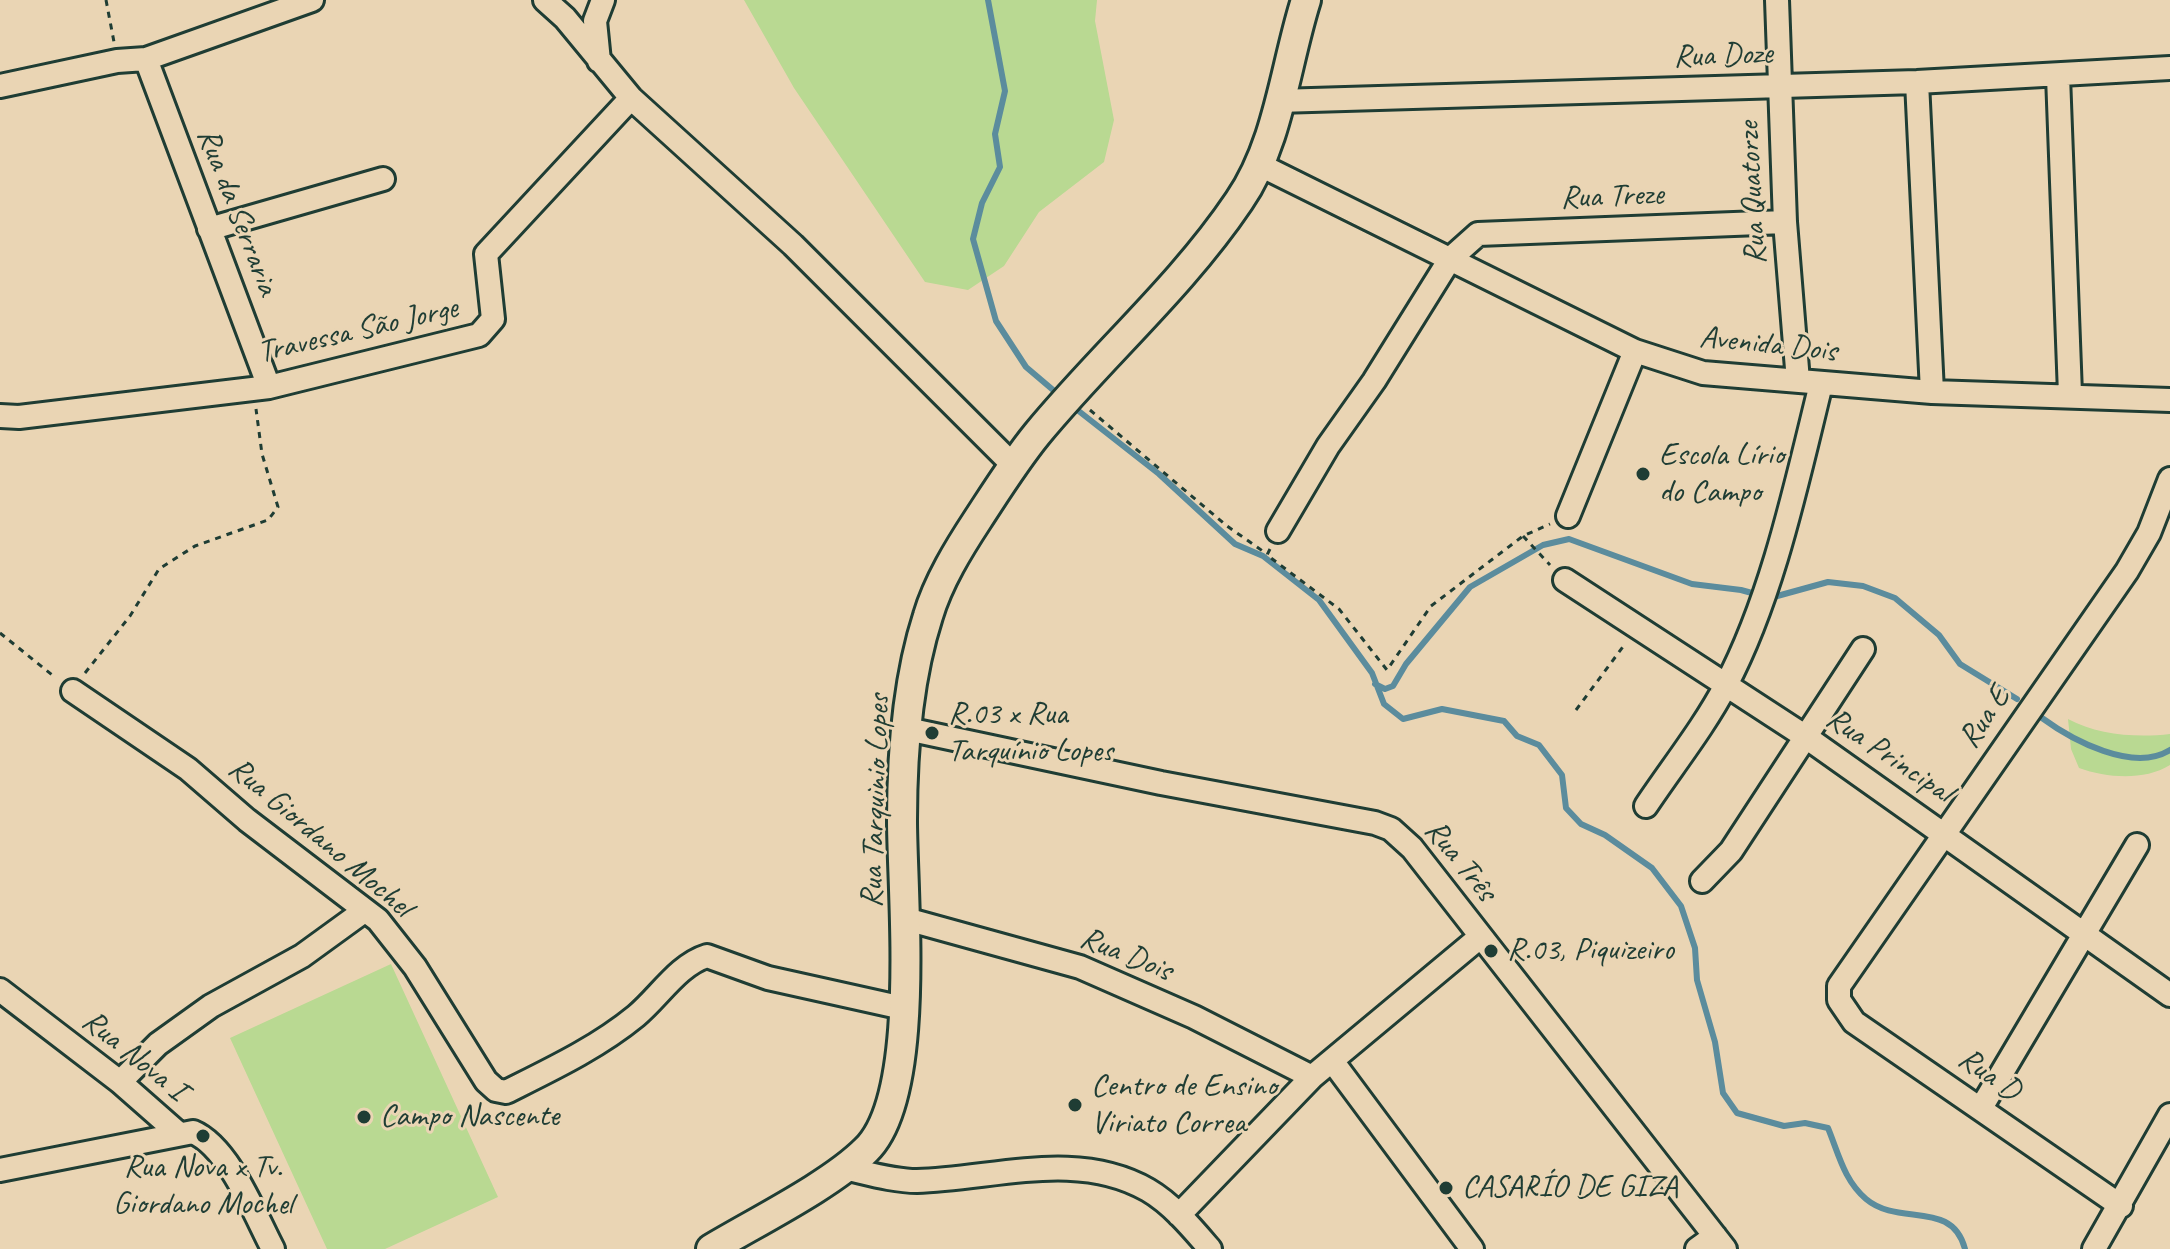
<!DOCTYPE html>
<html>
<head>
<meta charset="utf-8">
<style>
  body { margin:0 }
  canvas { display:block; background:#ead5b4 }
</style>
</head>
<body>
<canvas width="2170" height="1249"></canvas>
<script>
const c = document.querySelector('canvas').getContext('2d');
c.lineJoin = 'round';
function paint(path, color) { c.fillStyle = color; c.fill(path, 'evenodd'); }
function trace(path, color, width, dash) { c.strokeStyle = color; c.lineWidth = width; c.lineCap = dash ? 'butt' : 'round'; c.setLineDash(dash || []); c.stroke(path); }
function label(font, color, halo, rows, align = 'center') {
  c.font = font + ' Caveat,sans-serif'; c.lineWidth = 6; c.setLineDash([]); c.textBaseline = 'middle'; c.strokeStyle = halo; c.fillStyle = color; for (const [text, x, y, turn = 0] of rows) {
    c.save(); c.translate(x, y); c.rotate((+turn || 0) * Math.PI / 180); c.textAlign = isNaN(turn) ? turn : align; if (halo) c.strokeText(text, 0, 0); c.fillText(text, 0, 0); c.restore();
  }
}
const green = new Path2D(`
  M744,0H1097L1095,21L1114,120L1104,162L1039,212L1004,266L968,290L925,282L794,88Z
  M2068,719C2097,735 2137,738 2170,734V765C2144,781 2107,778 2079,768L2071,749Z
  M391,964L498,1197L385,1249H327L230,1038Z`);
const stream = new Path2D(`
  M988,0L1005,91L995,134L1000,167L982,203L973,239L996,321L1026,367L1059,395
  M1071,405L1159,474L1235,544L1263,556L1319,600L1372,673L1384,704L1403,719L1442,709L1504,721L1517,736L1539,745L1562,775L1566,808L1581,824L1605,835L1652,868L1681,906L1695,948L1697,980L1715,1042L1723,1093L1737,1113L1784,1126L1805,1123L1828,1128C1839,1155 1844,1180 1866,1199C1899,1227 1952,1199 1965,1249
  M1375,684L1385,689L1393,686L1406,664L1470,587L1543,545L1569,539L1692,584L1741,590L1770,598L1828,582L1863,586L1895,598L1939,635L1960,664L2017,699
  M2042,718C2072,740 2133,773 2170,750`);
const path = new Path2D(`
  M106,0L114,42
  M1090,410L1227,526L1267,554
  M1523,536L1550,565
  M1270,549L1267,555L1339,609L1387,670L1431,606L1523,536L1550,524
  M0,633L56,678
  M85,673L130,616L159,569L195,546L268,520L278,507L262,454L256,409
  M1576,710L1625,644`);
const minor = new Path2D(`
  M545,0L565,18L631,98L793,245L1013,465
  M1777,0L1785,222L1798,381
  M146,59L269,387
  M599,61L595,21L603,0
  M2058,76L2070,394
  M1917,82L1932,392
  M0,86L117,61L146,59L312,0
  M1278,101L1917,82L2170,68
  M1260,165L1635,351L1703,373L1932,392L2170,400
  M209,229L383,179
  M0,416L19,417L269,387L479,335L493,319L486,254L631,98
  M1568,516L1635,351
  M1278,531L1328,446L1374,381L1450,259L1478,234L1785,222
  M1565,580L1806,737L2170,995
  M73,691L188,769L247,820L378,920L415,967L486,1081L496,1090L506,1092C550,1070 597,1048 636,1016C659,997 678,965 707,956L768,978L903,1008
  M907,729L1161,783L1375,823L1391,829L1412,848L1725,1249
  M1646,806C1672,767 1704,727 1726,685C1773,596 1797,481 1821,384
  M1702,881L1731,851L1863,649
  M906,919L1080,967L1194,1017L1312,1077
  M0,990L120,1082L178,1133
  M1333,1062L1472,1249
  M120,1082L158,1044L211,1006L302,956L364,911
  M1981,1108L2137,845
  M844,1168C867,1173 893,1181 917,1181C993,1179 1077,1149 1148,1190C1172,1204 1192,1228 1210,1249
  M0,1170L193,1132C229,1147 255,1215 273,1249
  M2121,1206L1854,1022L1839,1000V986L2127,571L2149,533L2170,479
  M1179,1215L1312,1077L1480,937
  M1697,1249L1715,1236
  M2094,1249L2170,1115`);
const major = new Path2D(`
  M711,1249C756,1222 831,1185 866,1150C922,1096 902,896 902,820C902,752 907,681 928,616C938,582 959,548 978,519C997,490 1015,461 1037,434C1102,355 1181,287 1239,201C1279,143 1285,66 1306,0`);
const markers = [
  [1643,474,8,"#1f3d34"],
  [932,733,8,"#1f3d34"],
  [1491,951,8,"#1f3d34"],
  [1075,1105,8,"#1f3d34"],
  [364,1117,8,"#1f3d34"],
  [203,1136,8,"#1f3d34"],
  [1446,1188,8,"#1f3d34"]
];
const streetNames = [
  ["Rua Doze",1723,56,-2],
  ["Rua Quatorze",1753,193,-93],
  ["Rua Treze",1612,197,-2],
  ["Rua da Serraria",237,212,69],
  ["Travessa São Jorge",358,331,-13],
  ["Avenida Dois",1768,345,6],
  ["Rua E",1985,718,-56],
  ["Rua Principal",1889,756,34],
  ["Rua Tarquinio Lopes",876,801,-88],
  ["Rua Giordano Mochel",320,838,40],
  ["Rua Três",1460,861,51],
  ["Rua Dois",1126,955,22],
  ["Rua Nova I",134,1056,39],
  ["Rua D",1989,1075,35]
];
const poiNames = [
  ["Escola Lírio",1659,456],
  ["do Campo",1659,493],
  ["R.03 x Rua",948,715],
  ["Tarquínio Lopes",948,752],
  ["R.03, Piquizeiro",1507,951],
  ["Centro de Ensino",1091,1087],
  ["Viriato Correa",1091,1124],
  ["Campo Nascente",380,1117],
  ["Rua Nova x Tv.",203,1168,"center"],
  ["Giordano Mochel",203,1205,"center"],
  ["CASARÍO DE GIZA",1462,1188]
];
paint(green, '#b9d992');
trace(stream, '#5b8c9d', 6);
trace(minor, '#1f3d34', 28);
trace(major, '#1f3d34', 34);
trace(path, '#1f3d34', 3, [6, 6]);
trace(minor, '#ead5b4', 22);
trace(major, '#ead5b4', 28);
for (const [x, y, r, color] of markers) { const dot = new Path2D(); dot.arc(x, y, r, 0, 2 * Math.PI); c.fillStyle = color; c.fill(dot); trace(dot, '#ead5b4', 3); }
label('32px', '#1f3d34', '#ead5b4', streetNames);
label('32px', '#1f3d34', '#ead5b4', poiNames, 'left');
</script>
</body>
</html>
